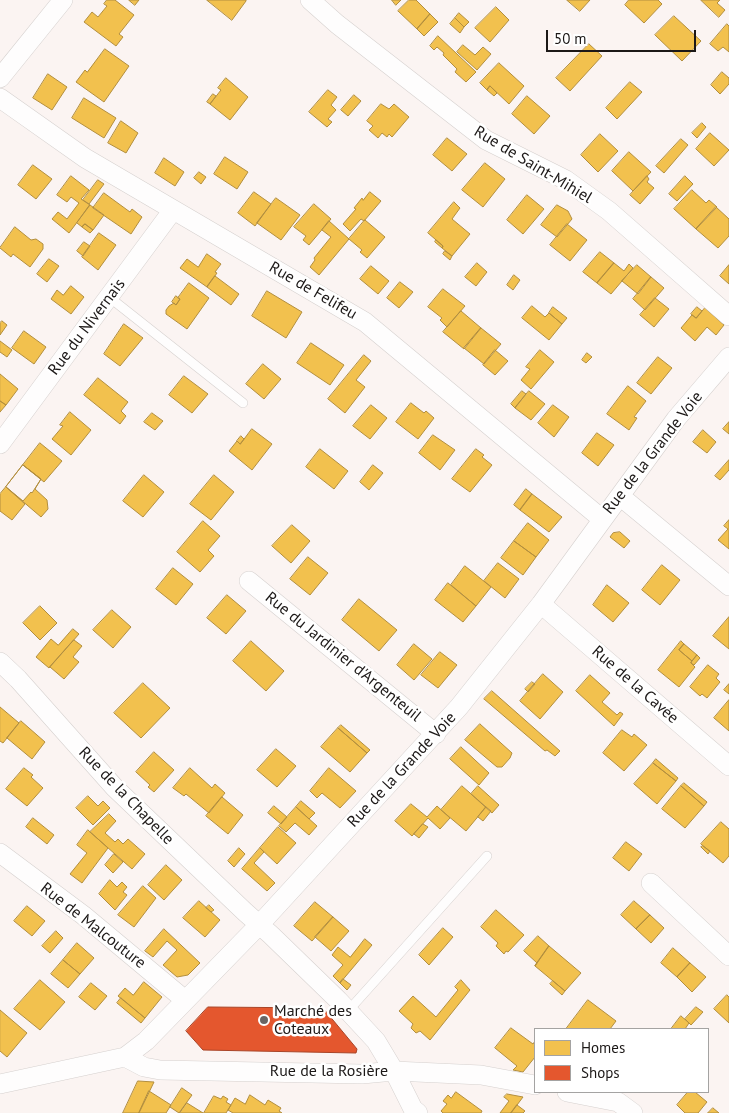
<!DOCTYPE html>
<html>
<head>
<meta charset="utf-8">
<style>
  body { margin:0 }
  #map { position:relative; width:729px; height:1113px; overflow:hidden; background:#fbf4f2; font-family:"PT Sans",sans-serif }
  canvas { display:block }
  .legend { position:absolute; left:534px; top:1028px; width:175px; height:65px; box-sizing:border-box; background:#fff; border:1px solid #a4a3a2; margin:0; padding:6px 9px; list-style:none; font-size:15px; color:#1c1817 }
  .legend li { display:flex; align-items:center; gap:10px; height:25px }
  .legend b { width:25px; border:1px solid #a4a3a2 }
  .scale { position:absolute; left:546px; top:30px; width:150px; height:22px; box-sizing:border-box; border:2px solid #1c1817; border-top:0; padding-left:6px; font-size:15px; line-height:18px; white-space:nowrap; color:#1c1817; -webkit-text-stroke:4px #fff; paint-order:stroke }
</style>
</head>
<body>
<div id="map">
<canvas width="729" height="1113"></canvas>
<ul class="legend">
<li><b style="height:14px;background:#f2c14e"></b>Homes</li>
<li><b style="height:14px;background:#e4572e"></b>Shops</li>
</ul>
<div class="scale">50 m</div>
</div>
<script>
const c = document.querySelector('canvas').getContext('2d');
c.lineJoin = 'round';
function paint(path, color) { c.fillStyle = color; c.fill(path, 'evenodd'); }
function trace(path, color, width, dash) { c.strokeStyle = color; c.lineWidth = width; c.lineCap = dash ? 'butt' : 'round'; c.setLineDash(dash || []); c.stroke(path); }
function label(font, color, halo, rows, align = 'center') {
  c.font = font + ' "PT Sans",sans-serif'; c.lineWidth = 5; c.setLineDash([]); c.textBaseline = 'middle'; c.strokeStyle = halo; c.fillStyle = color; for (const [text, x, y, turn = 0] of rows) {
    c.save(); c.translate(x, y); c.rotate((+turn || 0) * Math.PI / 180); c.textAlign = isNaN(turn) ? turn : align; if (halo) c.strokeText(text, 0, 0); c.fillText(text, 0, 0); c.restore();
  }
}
const homes = new Path2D(`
  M107,0H115L134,15L119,34L123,37L116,46L84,22L92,12L98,17L107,6L104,4Z
  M129,0H139L135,5Z
  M207,0H246V1L232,20Z
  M392,0H401L396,5Z
  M409,0H416L430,14L417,29L398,11Z
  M567,0H590L580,11Z
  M629,0H658L662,4L644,23L625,5Z
  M701,0H720L717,3L725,10L719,17Z
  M496,7L509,20L490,42L475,28Z
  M459,13L469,22L464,27L455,18Z
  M430,14L438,22L424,36L417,29Z
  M674,16L701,41L682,61L655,35Z
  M455,18L464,27L460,33L450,24Z
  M727,24L729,26V52L723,47L718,51L710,44Z
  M438,36L476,72L466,82L455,72L457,69L443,55L444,53L437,47L434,50L430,46Z
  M589,44L602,56L570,91L556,78Z
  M463,45L475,55L483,47L491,54L477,70L457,52Z
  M105,49L129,66L104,102L76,82L85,70L87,72Z
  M499,63L524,86L509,104L490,86L487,90L480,83Z
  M722,72L729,78V84L720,94L711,85Z
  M48,74L67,87L52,110L33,98Z
  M226,78L248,97L230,120L210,104L221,90L218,88Z
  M630,82L642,92L617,119L606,108Z
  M490,86L497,93L494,96L487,90Z
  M328,90L337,97L331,105L336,110L328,119L332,122L327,127L309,112Z
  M213,94L216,96L210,104L207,102Z
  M354,95L361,101L348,116L341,110Z
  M527,96L550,116L534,134L512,114Z
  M84,98L116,118L104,138L72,118Z
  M381,104L389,109L394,104L409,117L392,137L389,134L387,137L382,133L378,138L369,130L373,126L367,121Z
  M121,121L138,133L126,153L108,143Z
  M702,123L706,127L697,138L692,133Z
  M710,133L729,150L714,166L696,149Z
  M600,134L618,151L598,172L581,155Z
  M447,138L467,154L452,171L433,155Z
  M681,139L688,145L664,173L656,166Z
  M629,152L651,172L633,191L612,171Z
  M225,157L248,172L237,189L214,174Z
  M164,158L184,172L175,186L155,173Z
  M485,163L505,179L483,207L462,190Z
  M33,165L52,179L36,199L18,185Z
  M199,172L206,177L201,184L194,178Z
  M71,176L89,190L81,199L90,205L69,233L52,219L58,212L67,219L79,203L71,197L67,202L57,195Z
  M647,176L649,179L647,182L654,188L640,204L630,195Z
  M685,176L693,184L677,201L669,194Z
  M98,180L104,184L89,204L83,200Z
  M692,190L706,203L709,200L717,207L696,229L674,209Z
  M254,192L271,204L255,226L238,213Z
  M370,192L381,201L364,221L361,219L350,231L343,224L356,209L354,208L362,198L363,200Z
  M104,193L130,212L132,209L142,217L131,234L93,208Z
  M527,195L544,209L523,234L507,220Z
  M276,198L300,215L281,240L257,223Z
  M454,202L460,208L452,219L470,234L452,256L442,248L443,246L428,233Z
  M314,204L331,219L309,245L303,240L306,236L294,227Z
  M90,205L104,215L93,230L85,224L82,227L77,223Z
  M557,205L568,211L572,219L557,237L541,225Z
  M716,207L729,219V236L718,248L696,229Z
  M365,220L385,237L367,258L360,252L362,250L349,239Z
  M329,221L349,239L319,275L310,267L315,260L314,258L331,237L322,230Z
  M85,224L93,230L90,233L82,227Z
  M567,224L587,240L570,261L550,245Z
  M15,227L31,240L36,239L43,244V249L30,267L13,254L11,257L0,248Z
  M99,233L116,245L98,270L82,257Z
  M436,240L443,246L442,248L435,242Z
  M84,242L90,246L83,256L77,251Z
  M445,251L452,256L450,260L443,254Z
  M600,252L614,263L597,283L583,272Z
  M207,254L221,264L215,272L217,273L207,287L180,268L187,259L198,267Z
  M49,259L59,266L47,282L37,274Z
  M477,263L487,272L476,286L465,277Z
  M614,263L624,271L629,264L633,268L611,294L597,283Z
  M637,265L651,277L638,294L622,281Z
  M729,265V284L720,276Z
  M371,266L389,281L378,294L360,279Z
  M514,275L520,280L513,290L507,285Z
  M215,276L239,294L231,305L207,287Z
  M651,277L664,288L645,310L633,299Z
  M400,282L413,292L399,308L387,298Z
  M189,283L209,298L187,329L166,314V310L169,306L174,303L176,305L180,299L178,298Z
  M71,286L84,297L71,314L51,299L57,290L63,295Z
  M443,289L465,306L447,327L440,320L442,318L428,307Z
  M267,291L302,312L286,338L252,316Z
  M176,296L180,299L176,305L172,302Z
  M655,298L669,309L654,327L640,315Z
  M532,306L545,317L549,313L562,324L549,340L522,318Z
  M553,307L567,318L562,324L549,313Z
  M697,307L702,311L696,318L691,314Z
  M705,308L724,325L716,335L707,327L695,341L681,328L692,315L696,318Z
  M461,311L481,328L464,349L443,332Z
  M2,321L7,325L0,335V323Z
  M124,324L143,338L120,366L104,354Z
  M481,328L501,344L484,364L464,348Z
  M24,331L46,347L34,364L12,348Z
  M0,341L12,350L7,357L0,352Z
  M311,343L344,365L330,385L297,363Z
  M495,350L508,361L495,375L483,365Z
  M540,350L554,362L531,389L521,380L530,369L526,367Z
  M587,353L592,357L586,363L582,360Z
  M364,355L371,361L356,380L365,387L345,413L328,399Z
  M658,357L672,368L651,394L637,383Z
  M263,364L281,379L264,399L246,384Z
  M0,374L18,389L6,405L0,401Z
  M184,376L208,394L192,413L169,395Z
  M98,378L128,402L121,411L126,416L120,424L84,395Z
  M628,386L646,401L634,417L637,418L629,430L607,414Z
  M522,391L526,394L515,408L511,404Z
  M529,391L545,404L531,420L515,408Z
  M0,401L6,405L0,412Z
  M411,403L424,413L426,411L434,418L418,439L396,422Z
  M371,405L387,418L370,439L353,426Z
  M553,405L569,417L554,437L538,423Z
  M70,412L91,430L71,455L52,439L63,426L60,425Z
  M152,413L163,421L155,430L144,422Z
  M729,422V434L723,429Z
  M252,429L272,444L252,470L229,451L237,441L240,444Z
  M703,430L716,442L707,453L693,442Z
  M597,433L614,445L598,466L582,453Z
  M433,435L455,450L440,470L419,453Z
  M241,436L244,439L240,444L237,441Z
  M40,443L62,461L44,482L23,465Z
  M320,449L348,471L334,489L306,467Z
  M476,449L484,455L482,457L492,465L470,492L452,479Z
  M729,460V470L720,480L715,476Z
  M23,465L41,479L32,493L31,492L23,501L6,487Z
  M23,465L41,479L35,489L47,500L48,509L41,517L6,487Z
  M373,465L383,473L369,490L360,482Z
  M144,475L164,492L143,517L123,501Z
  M214,475L234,492L211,520L190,504Z
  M6,487L25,504L12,520L0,511V494Z
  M526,489L532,494L520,510L514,505Z
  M532,494L562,517L549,532L520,510Z
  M729,520V549L718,540L728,529L724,526Z
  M203,521L220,536L208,550L214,556L200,572L177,552Z
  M528,523L549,540L536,557L514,541Z
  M292,525L310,541L291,563L272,546Z
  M620,532L630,541L624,548L610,537L613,533Z
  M514,541L536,557L523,575L501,558Z
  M308,557L328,573L310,595L290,579Z
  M498,563L519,579L505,598L484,581Z
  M662,565L680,580L660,605L642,590Z
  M465,566L491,587L476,606L451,585Z
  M173,568L193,584L176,605L156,589Z
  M448,583L476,606L463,622L435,600Z
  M607,585L629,603L613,622L593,605Z
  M227,595L246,611L226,634L207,618Z
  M359,599L397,630L379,651L342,620Z
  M40,606L57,623L40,640L23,623Z
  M112,610L131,627L113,648L93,630Z
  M729,617V649L713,636Z
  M73,629L79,634L49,668L36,657L51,639L58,645Z
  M74,640L82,646L73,657L79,662L64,679L50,667Z
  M251,641L284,671L266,691L233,661Z
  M681,641L684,644L679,650L692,661L691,663L695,667L679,687L658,670Z
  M414,644L432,659L414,680L397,665Z
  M684,644L697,655L692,661L679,650Z
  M440,652L457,665L438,688L421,675Z
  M697,655L700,658L694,665L691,663Z
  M708,665L719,674L716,678L720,682L707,698L702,694L700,696L690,687Z
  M543,674L563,692L540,719L520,701Z
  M590,675L610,693L602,702L617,715L620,712L623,714L614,726L576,691Z
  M532,682L535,684L528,692L525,689Z
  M143,683L170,708L141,738L114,713Z
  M729,684V694L724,690Z
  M492,691L560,751L555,756L547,750L545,751L484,699Z
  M729,700V731L714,718Z
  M0,707L19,723L3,743L0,741Z
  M21,721L45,742L32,759L7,738Z
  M480,724L512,753L510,758L502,767H497L465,740Z
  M341,725L370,750L367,753L338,728Z
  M338,728L367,753L350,772L321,747Z
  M622,730L632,737L634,734L647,745L624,771L603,753Z
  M461,747L489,773L479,785L450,759Z
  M276,749L296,766L277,787L257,770Z
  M154,752L174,770L154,792L148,787L150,785L136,772Z
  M656,759L678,778L676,781L653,763Z
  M653,763L676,781L657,804L634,784Z
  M24,768L33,775L31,777L43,788L27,806L6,789Z
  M190,768L212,788L215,784L225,793L209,813L186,794L184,796L173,788Z
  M329,768L356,791L340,808L322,793L317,798L310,791Z
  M684,783L707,802L704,806L681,786Z
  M462,786L486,807L466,831L441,810Z
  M478,786L499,805L492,813L471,794Z
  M681,786L704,806L685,828L662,809Z
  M88,796L98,806L103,801L110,808L93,825L76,808Z
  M222,797L243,815L228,834L206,816Z
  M301,801L315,813L309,819L296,807Z
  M411,804L427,817L437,806L450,818L440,829L428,818L412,836L395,821Z
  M274,806L287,817L281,824L268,813Z
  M296,807L317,826L309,835L295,823L286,832L279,826Z
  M486,807L491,811L483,821L478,817Z
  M109,814L116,821L105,833L115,842L118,839L123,844L128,839L145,854L132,869L90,832Z
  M33,818L54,835L47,844L26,827Z
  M721,822L729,829V856L723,863L701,844Z
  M423,824L428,827L419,838L414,834Z
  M278,827L296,843L277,864L260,848Z
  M88,830L108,848L82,883L70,874L87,853L77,845Z
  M626,842L642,854L629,871L613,858Z
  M703,846L710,851L708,854L701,847Z
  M239,848L245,854L234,867L228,861Z
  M260,848L264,852L254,863L275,883L267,891L242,869Z
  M114,854L123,862L113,873L105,865Z
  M166,865L182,880L164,900L148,885Z
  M110,880L117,887L122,882L127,887L123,892L127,895L115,910L99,894Z
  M143,886L156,898L134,927L118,915Z
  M199,901L220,920L205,937L183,918Z
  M634,901L650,915L636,929L621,915Z
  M315,902L333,917L312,941L294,926Z
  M209,905L214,910L211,912L206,908Z
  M27,906L45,921L32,936L14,921Z
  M496,910L524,935L508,952L506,951L504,954L496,946L498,943L481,927Z
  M650,915L664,928L651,943L636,929Z
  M333,917L349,931L331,951L315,937Z
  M443,928L453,937L429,965L419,955Z
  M164,929L200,963L188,975L177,977L163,965L177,950L167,941L153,957L145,951Z
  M56,931L63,938L50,953L42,946Z
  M538,936L549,946L535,966L537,963L524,951Z
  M365,939L372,945L340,983L333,976L343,965L332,955L338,947L350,957Z
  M77,943L94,958L80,974L63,960Z
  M549,946L581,973L565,991L535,966Z
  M673,948L690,963L677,977L661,963Z
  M63,960L80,974L68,988L51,974Z
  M690,963L706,977L692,992L677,977Z
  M343,979L351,985L347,990L340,983Z
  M40,980L65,1002L40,1030L14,1009Z
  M461,980L470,990L430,1040L420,1031L416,1033L411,1028L413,1024L399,1011L413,996L436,1017L458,990L455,987Z
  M553,981L565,991L562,995L550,984Z
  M144,982L162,997L145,1018L118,996L125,988L133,995Z
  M91,983L107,996L95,1010L79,997Z
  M727,995L729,997V1023L714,1009Z
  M121,998L145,1018L141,1023L117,1003Z
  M588,1000L616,1021L610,1029H566Z
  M696,1007L703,1012L691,1025L685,1019Z
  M0,1010L27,1033L7,1057L0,1051Z
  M681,1016L689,1023L685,1029H671Z
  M511,1028L533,1044L535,1041V1057L523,1072L513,1070L517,1066L495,1048Z
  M138,1081L154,1082L139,1113H123Z
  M182,1088L192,1095L179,1113L170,1107Z
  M149,1091L171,1105L166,1113H139Z
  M456,1092L482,1111L481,1113H443L441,1111L447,1104L443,1101L448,1095L451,1098Z
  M688,1092H695L707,1102L698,1113H685L677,1105Z
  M507,1094L523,1097L511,1113H500L509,1101L504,1097Z
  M250,1095L265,1105L268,1100L281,1108L279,1111L282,1113H233L228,1110L235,1098L245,1104Z
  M214,1096L221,1099L223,1096L228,1099L226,1102L231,1105L226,1113H204Z
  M187,1103L203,1113H180Z
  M517,1105L525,1111L523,1113H511Z
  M713,1108L719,1113H708Z`);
const shops = new Path2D(`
  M208,1007L323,1008L357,1049L356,1053L203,1050L186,1031Z`);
const service = new Path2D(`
  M109,297L243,403
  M348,1011L487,856`);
const minor = new Path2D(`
  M310,0L337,24L486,140L566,180L609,211L729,316
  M0,78L63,0
  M0,98L85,158L365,322L602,519
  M0,444L173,210
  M620,496L729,586
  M249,581L436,734
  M541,604L729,766
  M0,662L18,679L115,788L245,912L271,935L338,1000L376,1041L394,1071L413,1109L418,1113
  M0,853L83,915L185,1000
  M651,883L729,956
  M125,1057L144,1067L160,1070L362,1074L394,1071L481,1075L535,1085
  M0,1084L125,1057L146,1041L259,925L459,707L541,604L676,419L729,357
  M567,1092L618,1102L633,1113`);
const markers = [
  [264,1020,5,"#6a6564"]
];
const streetNames = [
  ["Rue de Saint-Mihiel",533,165,31],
  ["Rue de Felifeu",313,291,30],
  ["Rue du Nivernais",87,327,-53],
  ["Rue de la Grande Voie",653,453,-52],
  ["Rue du Jardinier d'Argenteuil",343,657,39],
  ["Rue de la Cavée",635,685,41],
  ["Rue de la Grande Voie",402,770,-47],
  ["Rue de la Chapelle",126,796,46],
  ["Rue de Malcouture",93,926,38],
  ["Rue de la Rosière",329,1071]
];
const poiNames = [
  ["Marché des",274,1011],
  ["Coteaux",274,1029]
];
paint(homes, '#f2c14e');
trace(homes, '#b28e3e', 1);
paint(shops, '#e4572e');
trace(shops, '#a84427', 1);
trace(service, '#d5d0ce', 10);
trace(minor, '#d5d0ce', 20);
trace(service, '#fefdfd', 9);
trace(minor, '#fefdfd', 19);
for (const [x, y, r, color] of markers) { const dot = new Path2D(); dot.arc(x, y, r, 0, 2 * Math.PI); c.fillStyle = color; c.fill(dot); trace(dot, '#fff', 2); }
label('16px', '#1c1817', '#fff', streetNames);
label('16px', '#1c1817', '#fff', poiNames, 'left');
</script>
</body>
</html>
